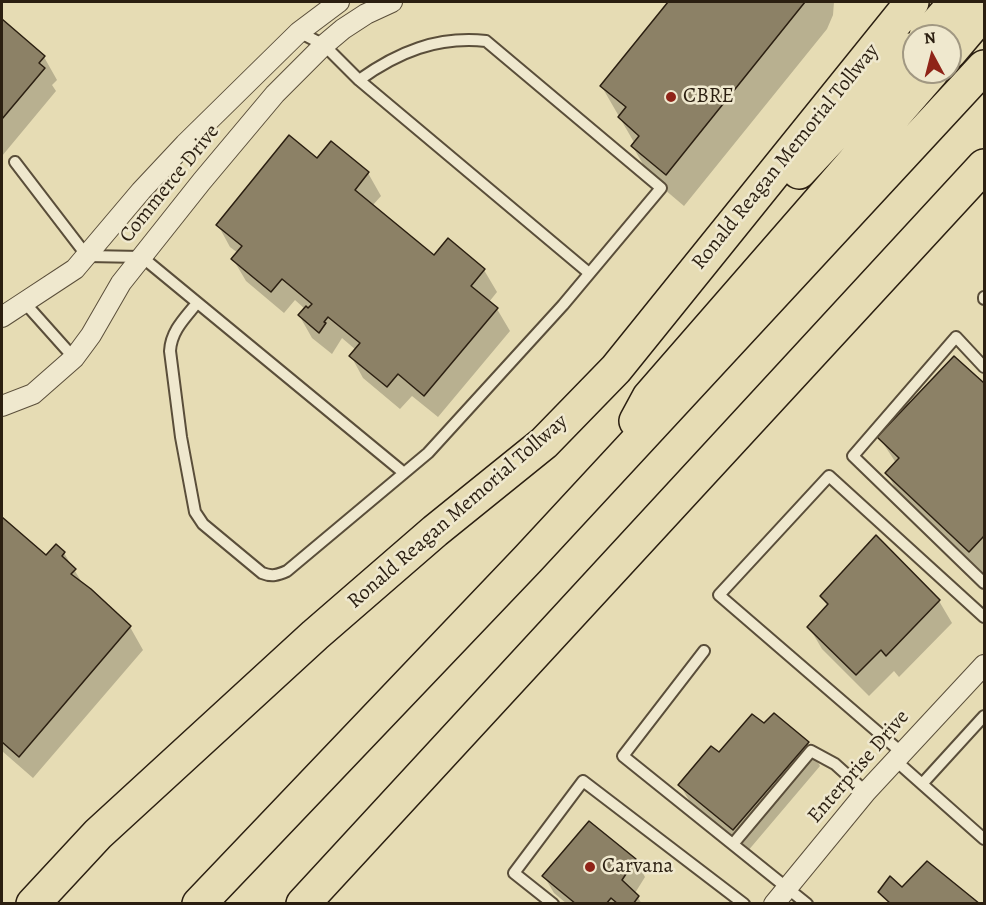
<!DOCTYPE html>
<html>
<head>
<meta charset="utf-8">
<style>
  body { margin:0 }
  #map { position:relative; width:986px; height:905px; overflow:hidden; background:#e6dcb4; font-family:Alegreya,serif }
  canvas { display:block }
  .frame { position:absolute; inset:0; border:3px solid #2b1f11; pointer-events:none }
  .north { position:absolute; left:902px; top:24px; width:60px; height:60px; box-sizing:border-box; background:#efe8ce; border:2px solid #a19882; border-radius:50%; rotate:353deg; font-size:16px; font-weight:700; line-height:24px; text-align:center; color:#2b1f11 }
  .north::after { content:''; display:block; margin:auto; width:21px; height:27px; background:#8f2418; clip-path:polygon(50% 0,100% 100%,50% 72%,0 100%) }
</style>
</head>
<body>
<div id="map">
<canvas width="986" height="905"></canvas>
<div class="frame"></div>
<div class="north">N</div>
</div>
<script>
const c = document.querySelector('canvas').getContext('2d');
c.lineJoin = 'round';
function paint(path, color) { c.fillStyle = color; c.fill(path, 'evenodd'); }
function trace(path, color, width, dash) { c.strokeStyle = color; c.lineWidth = width; c.lineCap = dash ? 'butt' : 'round'; c.setLineDash(dash || []); c.stroke(path); }
function label(font, color, halo, rows, align = 'center') {
  c.font = font + ' Alegreya,serif'; c.lineWidth = 5; c.setLineDash([]); c.textBaseline = 'middle'; c.strokeStyle = halo; c.fillStyle = color; for (const [text, x, y, turn = 0] of rows) {
    c.save(); c.translate(x, y); c.rotate((+turn || 0) * Math.PI / 180); c.textAlign = isNaN(turn) ? turn : align; if (halo) c.strokeText(text, 0, 0); c.fillText(text, 0, 0); c.restore();
  }
}
const shadow = new Path2D(`
  M670,2H834L833,15L827,29L684,206L651,178L633,147L635,144L602,87Z
  M2,21L44,57L57,80L52,85L56,91L2,156Z
  M331,143L368,173L381,196L372,206L434,257L448,240L484,270L497,292L489,302L497,309L510,331L438,417L412,396L400,409L363,378L351,356L356,350L342,338L332,354L312,338L299,315L305,309L295,300L284,313L246,281L233,259L238,253L230,247L218,225L317,160Z
  M954,358L984,385V571L982,573L899,495L887,473L896,463L879,437Z
  M2,519L46,557L56,546L64,553L84,586L130,627L143,650L33,778L2,751Z
  M876,537L939,601L952,623L899,677L894,671L869,696L822,649L809,627L828,607L821,596Z
  M807,743L820,766L747,852L693,807L680,785L719,754Z
  M589,823L635,860L645,877L635,893L642,904H567L554,893L544,876Z`);
const building = new Path2D(`
  M668,2H805L666,175L631,146L639,136L618,117L626,107L600,86Z
  M2,19L45,56L39,63L45,68L2,119Z
  M289,135L317,158L331,141L369,172L355,190L434,255L448,238L485,269L471,286L498,308L424,396L398,374L387,387L349,356L360,343L328,317L324,322L326,323L319,333L298,315L306,306L308,308L312,304L282,279L271,292L231,259L242,246L216,225Z
  M954,356L984,383V536L969,552L885,473L899,458L877,437Z
  M2,517L46,555L56,544L65,552L62,556L76,569L71,574L91,589L131,626L19,757L2,742Z
  M876,535L940,600L886,656L881,650L856,675L807,627L828,604L820,596Z
  M774,713L809,742L733,830L678,785L711,746L719,752L752,714L764,723Z
  M589,821L636,859L622,880L639,896L633,904H618L611,898L606,904H576L542,876Z
  M927,861L980,904H891L878,892L890,876L902,887Z`);
const service = new Path2D(`
  M299,32L324,45L359,80L589,273
  M15,162L87,256L142,257L404,473
  M984,297V299
  M24,302L74,358
  M197,303C185,318 171,331 170,351L181,437L195,512L203,524L262,573C272,577 278,575 287,571L428,453L563,305L661,188L486,41C437,36 398,52 359,80
  M984,367L956,337L853,456L984,583
  M704,651L623,756L807,904
  M901,752L719,595L829,476L984,617
  M895,760L984,839
  M922,784L984,716
  M733,844L811,751L835,764L866,792
  M553,904L514,873L583,781L744,904`);
const minor = new Path2D(`
  M2,317L75,269L141,191L185,144L299,32L339,2
  M2,406L33,394L74,358L91,335L121,283L202,181L275,94L324,45L343,29L366,14L392,2
  M774,904L866,792L984,665`);
const motorway = new Path2D(`
  M926,36L956,2
  M950,52L984,12
  M799,172L914,49
  M636,421L649,397L932,72
  M33,904L98,834L315,635L435,531L544,443L616,369L912,2
  M199,904L528,559L984,67
  M303,904L984,166`);
const markers = [
  [671,97,6,"#8f2418"],
  [590,867,6,"#8f2418"]
];
const poiNames = [
  ["CBRE",683,97],
  ["Carvana",602,867]
];
const streetNames = [
  ["Ronald Reagan Memorial Tollway",786,157,-51],
  ["Commerce Drive",170,184,-51],
  ["Ronald Reagan Memorial Tollway",458,512,-41],
  ["Enterprise Drive",859,767,-49]
];
paint(shadow, '#0003');
paint(building, '#8c8166');
trace(building, '#2b1f11', 1.5);
trace(service, '#5a4e3a', 14);
trace(minor, '#5a4e3a', 22);
trace(motorway, '#2b1f11', 36);
trace(service, '#efe8ce', 10);
trace(minor, '#efe8ce', 20);
trace(motorway, '#e6dcb4', 33);
for (const [x, y, r, color] of markers) { const dot = new Path2D(); dot.arc(x, y, r, 0, 2 * Math.PI); c.fillStyle = color; c.fill(dot); trace(dot, '#efe8ce', 2); }
label('21px', '#2b1f11', '#efe8ce', poiNames, 'left');
label('21px', '#2b1f11', '#efe8ce', streetNames);
</script>
</body>
</html>
